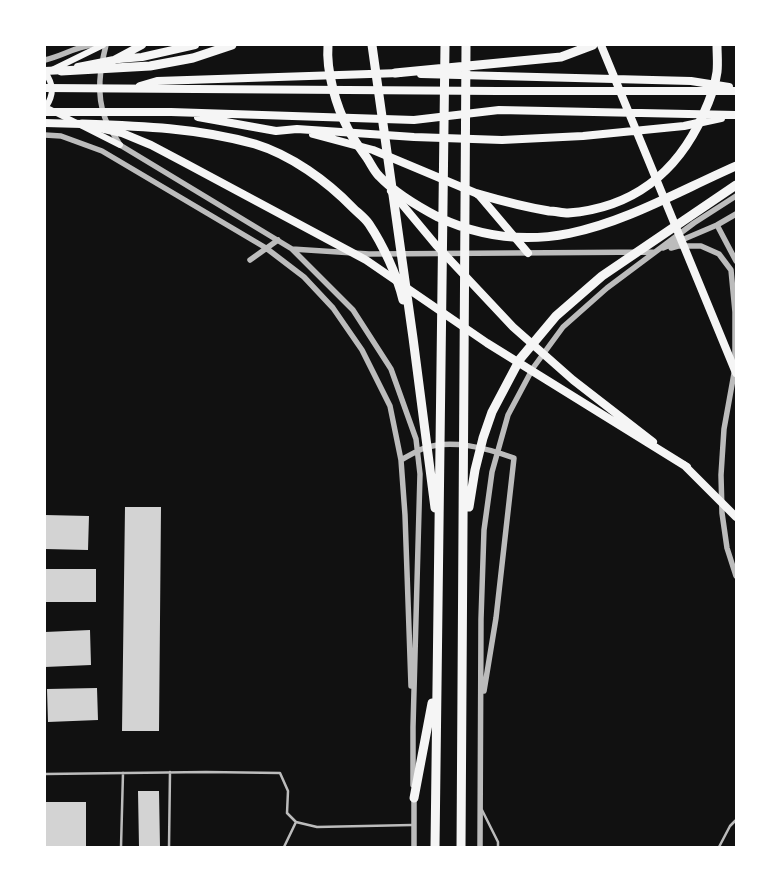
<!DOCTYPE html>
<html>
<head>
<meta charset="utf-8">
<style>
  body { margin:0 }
  #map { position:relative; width:781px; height:892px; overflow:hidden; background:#111; font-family:Manrope,sans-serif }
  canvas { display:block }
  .frame { position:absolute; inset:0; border:46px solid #fff; pointer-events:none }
</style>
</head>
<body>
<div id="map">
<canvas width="781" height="892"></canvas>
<div class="frame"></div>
</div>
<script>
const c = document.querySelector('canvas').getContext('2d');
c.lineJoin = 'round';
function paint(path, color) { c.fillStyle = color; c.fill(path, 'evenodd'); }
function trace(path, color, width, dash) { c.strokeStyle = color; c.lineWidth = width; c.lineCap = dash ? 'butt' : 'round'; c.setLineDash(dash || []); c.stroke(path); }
const building = new Path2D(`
  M125,507H161L159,731H122Z
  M45,515L89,516L88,550L45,549Z
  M45,569H96V602H45Z
  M90,630L91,665L45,667V632Z
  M97,688L98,720L48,722L47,689Z
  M138,791H159L160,847H139Z
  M45,802H86V847H45Z`);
const service = new Path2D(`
  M45,774L206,772L280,773L288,791L287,813L296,822L317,827L412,825
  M482,810L498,842V847
  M121,847L123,773
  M169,847L170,772
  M284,847L296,822
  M719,847L730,826L736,820`);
const tertiary = new Path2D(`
  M106,45C100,69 96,94 105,118C108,127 115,136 120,145L292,249L353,310L391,369L416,439L420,474L413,727V785
  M45,60C62,56 75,47 92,45
  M45,135L61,136L102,151L266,248L304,277L333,308L362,350L390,406L401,460L405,515L411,686
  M717,225L736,261
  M663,248L717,225L736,214
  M671,248L678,246H701L719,254L731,270L735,312V368L724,429L721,475L722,513L727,548L736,576
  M292,249L369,254L655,252
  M250,260L278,240
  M401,460C408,456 415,452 422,449C450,438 486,448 514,458L496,618L484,691
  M414,796V847
  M480,847L481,619L484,530L492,472L508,415L533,368L563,327L607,288L694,223L736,196`);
const secondary = new Path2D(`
  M52,70L103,45
  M45,72C54,85 54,94 46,107
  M45,107L120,145`);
const trunk = new Path2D(`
  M601,45L736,373
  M119,59L142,57L195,45
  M78,67L114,60L142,45
  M45,71L65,70
  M421,74L691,81L729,87
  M140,86L157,81L400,73
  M45,88L498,91H736
  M45,112H171L414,120L499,110L736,115
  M198,117L276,131L297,129L414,137L502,140L583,136L684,126L721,118
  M45,123L82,124L122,133L151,145L185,163L366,260L487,343L687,467
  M313,134L373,150L478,194L528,253
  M391,191L436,245L513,327L573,380L653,442
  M684,465L736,517`);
const motorway = new Path2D(`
  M328,45C326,71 336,106 348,129C353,139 360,148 367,158C371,164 374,171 379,176C394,192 419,207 438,217C550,270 636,210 736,166
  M372,45L413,338L435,508
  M61,71L150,66L193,58L232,45
  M395,73L561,57L593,45
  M82,124C142,126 198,128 255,144C291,155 327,181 353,208C358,213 365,218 369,224C383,245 397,275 403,300
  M478,194C502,201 525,207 549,211C555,211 562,213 568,213C632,208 677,173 703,115C709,102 715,87 717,72C718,63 717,54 717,45
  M469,507L475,470L483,438L492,412L520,359L556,316L602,276L736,185
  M414,798L432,703
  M435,847L445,45
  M461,847C464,580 463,312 466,45`);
paint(building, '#d3d3d3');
trace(service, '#bcbcbc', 2.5);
trace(tertiary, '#bcbcbc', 5.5);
trace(secondary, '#f5f5f5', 6);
trace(trunk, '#f5f5f5', 8);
trace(motorway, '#f5f5f5', 9);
</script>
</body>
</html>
